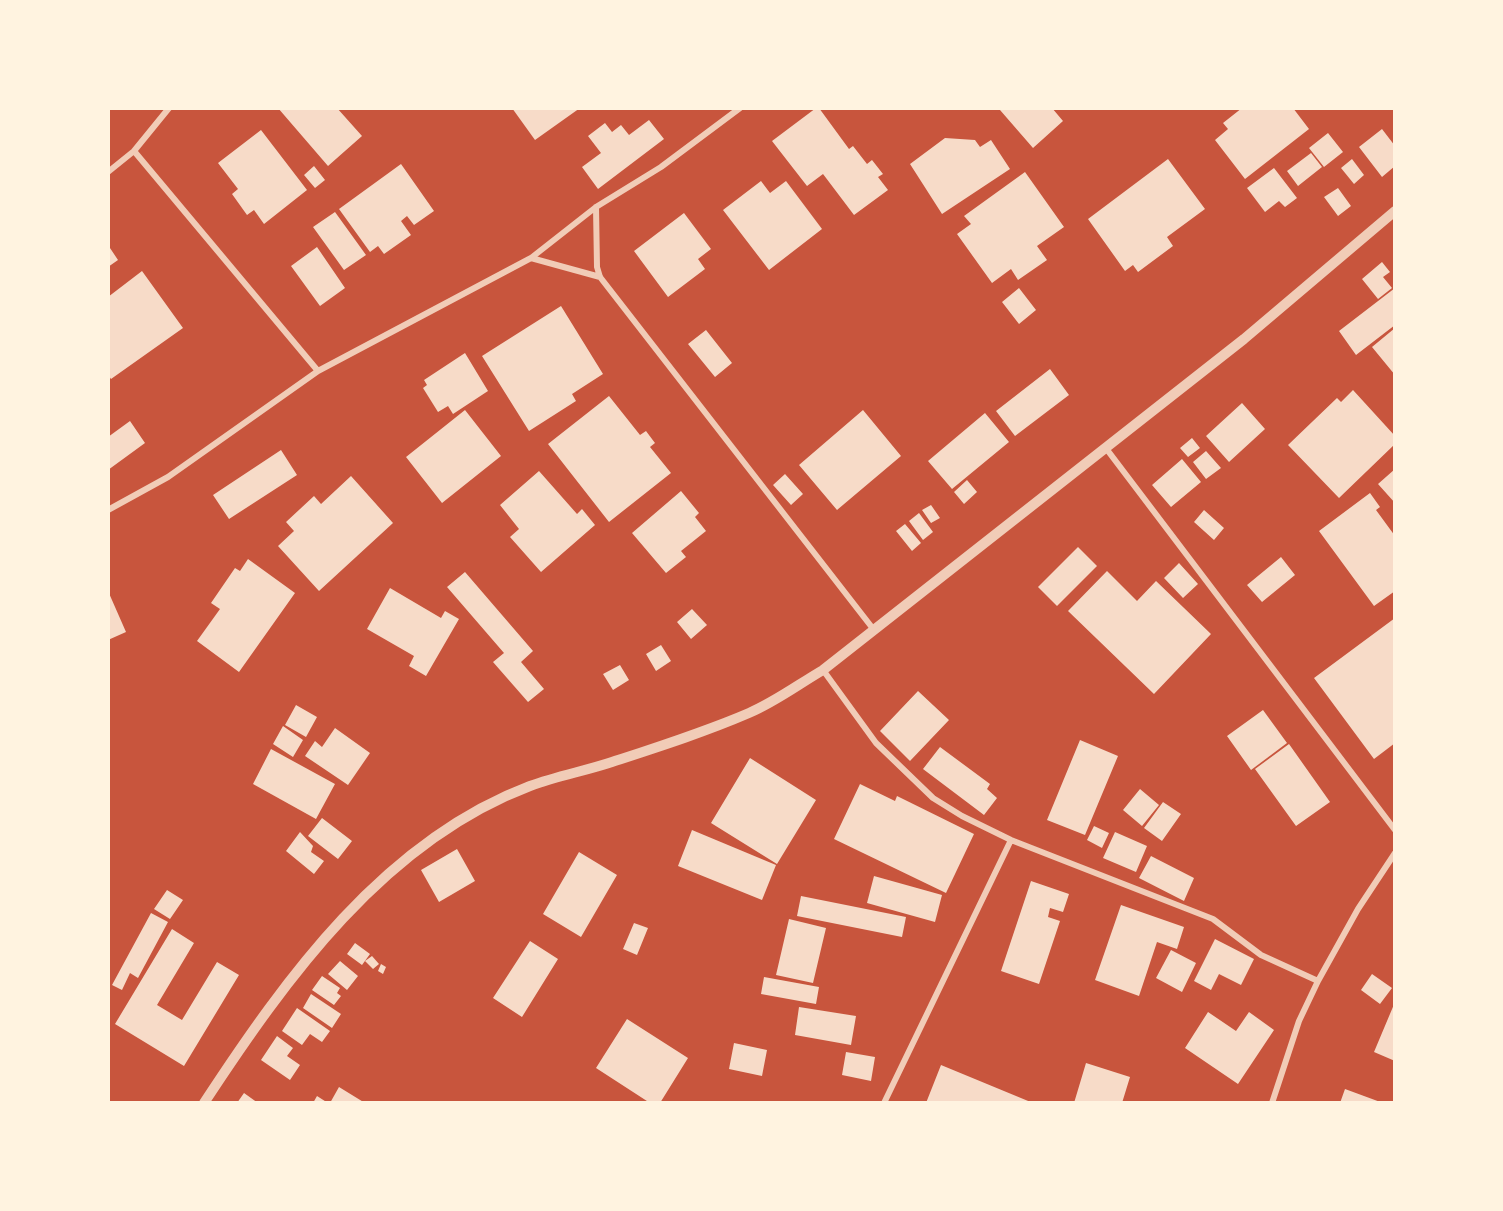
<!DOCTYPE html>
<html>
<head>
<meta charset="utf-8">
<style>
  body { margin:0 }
  #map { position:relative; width:1503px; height:1211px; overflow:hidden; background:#c8553d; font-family:"Zilla Slab",serif }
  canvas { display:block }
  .frame { position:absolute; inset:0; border:110px solid #fff3e0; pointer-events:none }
</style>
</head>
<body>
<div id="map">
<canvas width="1503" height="1211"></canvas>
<div class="frame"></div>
</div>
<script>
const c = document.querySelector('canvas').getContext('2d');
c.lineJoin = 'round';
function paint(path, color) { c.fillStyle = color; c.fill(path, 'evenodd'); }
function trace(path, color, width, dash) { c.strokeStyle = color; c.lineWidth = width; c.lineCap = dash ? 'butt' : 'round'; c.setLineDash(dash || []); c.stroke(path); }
const building = new Path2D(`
  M278,108H337L362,136L328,166Z
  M512,108H580L535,140Z
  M816,108H819L849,149L853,146L867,164L872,160L883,174L878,177L888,190L854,215L823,174L807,186L772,141Z
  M1002,108H1052L1063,121L1033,148L1000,110Z
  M1242,108H1293L1309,129L1245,179L1215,140L1228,129L1223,123Z
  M649,120L664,139L598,189L582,167L601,153L588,136L605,123L612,132L621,125L629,135Z
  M1382,129L1395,146V166L1382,177L1359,147Z
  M261,130L307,190L264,224L254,210L247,215L232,194L238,189L218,163Z
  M1328,133L1343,152L1324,167L1309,148Z
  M945,138L975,140L980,147L991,140L1010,169L942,214L910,164Z
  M1311,153L1322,167L1298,186L1287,171Z
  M1168,159L1205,209L1167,237L1173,246L1138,272L1133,265L1125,271L1088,219Z
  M1352,159L1364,175L1354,184L1341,168Z
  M401,164L434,211L414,225L407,216L401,221L411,235L384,254L378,246L370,252L339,209Z
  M314,166L325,180L315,188L304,175Z
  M1274,168L1297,198L1285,207L1279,201L1265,212L1247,188Z
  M1025,172L1064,227L1037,246L1047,260L1018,280L1011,269L992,283L957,234L971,224L964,216Z
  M761,181L770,193L786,181L822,229L769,270L723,210Z
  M1338,188L1351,206L1338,216L1324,197Z
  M335,212L366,255L344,270L313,227Z
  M684,213L711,249L698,259L705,269L668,297L634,251Z
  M108,245L118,260L108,267Z
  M317,247L345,288L320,306L291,266Z
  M1382,262L1390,272L1383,277L1392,288L1378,299L1362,279Z
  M142,271L183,328L111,379L108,375V297Z
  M1019,288L1036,310L1019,324L1002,302Z
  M1395,288V325L1356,355L1339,331Z
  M561,306L603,374L572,394L576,401L529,431L482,356Z
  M1395,328V375L1372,347Z
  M706,330L732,363L715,377L688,344Z
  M465,353L488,391L453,414L448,406L438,412L423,388L427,385L424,380Z
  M1050,369L1069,395L1015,436L996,411Z
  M1353,390L1395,436V444L1339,498L1288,445L1337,398L1341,402Z
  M609,396L640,435L646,431L655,443L650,447L671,473L609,522L548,444Z
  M1242,403L1265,429L1229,462L1206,436Z
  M465,410L501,456L442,503L406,457Z
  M863,410L901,456L837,510L799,465Z
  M985,413L1009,442L952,489L928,461Z
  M130,421L145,443L108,470V437Z
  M1192,438L1200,448L1188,457L1180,448Z
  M281,450L297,475L229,519L213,495Z
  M1206,451L1221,468L1206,479L1193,462Z
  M1182,459L1201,482L1171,507L1152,485Z
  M1395,469V503L1378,484Z
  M539,471L577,514L582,509L595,525L541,572L510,537L519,529L500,505Z
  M785,474L803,494L791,505L773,485Z
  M351,476L393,523L319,591L278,546L294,531L286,522L314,496L321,504Z
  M967,480L977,492L964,504L954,492Z
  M681,491L699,513L695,517L706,531L681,551L686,557L666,573L632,533Z
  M1370,493L1380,507L1376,510L1395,536V591L1374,606L1319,531Z
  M931,505L940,518L931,523L922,510Z
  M1204,510L1224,528L1214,540L1194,522Z
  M919,513L933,532L923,540L909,521Z
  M905,524L921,543L912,551L896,531Z
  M1078,547L1097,566L1057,606L1038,587Z
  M1281,557L1295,575L1262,602L1247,585Z
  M248,559L295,593L239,672L197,641L220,609L211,603L235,568L240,571Z
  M1179,563L1198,584L1183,598L1164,578Z
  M1107,571L1137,601L1156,581L1211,634L1154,694L1068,611Z
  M465,572L533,651L521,662L544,689L528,702L493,662L504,653L447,587Z
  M390,588L441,618L445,611L459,619L426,676L409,666L414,656L367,629Z
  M108,591L126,632L108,640Z
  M692,609L707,625L691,639L677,622Z
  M1395,618V743L1374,759L1314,678Z
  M661,645L671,661L656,671L646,654Z
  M620,665L629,680L613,690L603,674Z
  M918,691L949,720L910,761L880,731Z
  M296,705L317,717L306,737L285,725Z
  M1263,710L1287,743L1251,770L1227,736Z
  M283,726L303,740L293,757L273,744Z
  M335,728L370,753L348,785L305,756L315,741L322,747Z
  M1080,740L1118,756L1085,835L1047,820Z
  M1289,744L1330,802L1296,826L1255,769Z
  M940,747L990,784L987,789L997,798L984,815L923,769Z
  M271,749L335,784L316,819L253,784Z
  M750,758L816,800L777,864L711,823Z
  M860,784L895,801L897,796L974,834L946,893L834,839Z
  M1140,789L1159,805L1142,826L1123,810Z
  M1163,802L1181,814L1162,841L1144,828Z
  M322,818L352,841L338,859L308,836Z
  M1094,826L1109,833L1102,848L1087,840Z
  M692,830L776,865L762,900L678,866Z
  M300,832L313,846L311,852L324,861L314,874L286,851Z
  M1115,832L1147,846L1136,872L1103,858Z
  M457,849L475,881L439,902L421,870Z
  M579,852L617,875L581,937L543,914Z
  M1151,856L1194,878L1184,901L1139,878Z
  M874,876L942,895L935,922L867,903Z
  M1031,881L1069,894L1063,912L1050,908L1048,917L1060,921L1039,984L1001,971Z
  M167,890L183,900L170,919L154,909Z
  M801,896L906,917L902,937L797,916Z
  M1121,905L1184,927L1177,949L1157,942L1139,996L1095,980Z
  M151,913L168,922L138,978L130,973L122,990L112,985Z
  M789,919L826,928L813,983L776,975Z
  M634,923L648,928L637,955L623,949Z
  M172,929L194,943L157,1005L182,1020L217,962L239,975L184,1066L115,1024Z
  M1215,939L1254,959L1241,985L1219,974L1211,990L1194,981Z
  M530,941L558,959L522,1017L493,998Z
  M355,943L370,954L362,965L347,954Z
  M1171,950L1196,963L1182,992L1156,978Z
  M372,956L379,964L373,969L365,961Z
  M340,961L358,976L347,990L328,974Z
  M381,964L386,967L383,974L378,971Z
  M1372,974L1392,988L1380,1004L1361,990Z
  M322,976L340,988L337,993L341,996L334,1005L312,990Z
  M764,977L819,987L816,1004L761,994Z
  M311,994L341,1014L332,1028L303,1008Z
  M1395,1002V1061L1374,1052Z
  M799,1007L856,1016L851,1045L795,1035Z
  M297,1008L330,1031L322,1042L310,1034L302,1045L282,1031Z
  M1208,1012L1236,1031L1249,1012L1274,1030L1238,1084L1185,1048Z
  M627,1019L688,1058L660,1103H650L596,1068Z
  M277,1036L293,1048L287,1056L300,1065L290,1080L261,1060Z
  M734,1043L767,1050L762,1076L729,1069Z
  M846,1052L875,1057L871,1081L842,1075Z
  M1086,1063L1130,1077L1122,1103H1074Z
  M941,1065L1033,1103H926Z
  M339,1087L365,1103H330Z
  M1345,1089L1383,1103H1340Z
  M244,1093L258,1103H237Z
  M317,1096L328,1103H313Z`);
const minor = new Path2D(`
  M134,151L318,371
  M108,172L134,151L169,108
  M596,207L597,267L600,277L874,630
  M531,258L600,277
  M1105,447L1395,830
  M108,510L168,477L318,371L531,258L596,207L661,167L740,108
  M823,670L876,743L933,798L962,816L1011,840L1213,919L1261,955L1318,981L1358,909L1395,853
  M884,1103L1011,840
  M1272,1103L1299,1021L1318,981`);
const tertiary = new Path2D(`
  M204,1103C286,978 384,841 530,786C557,776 585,771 612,762C658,747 705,732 749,713C775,702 799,684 823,670L1244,339L1395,211`);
paint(building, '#f7dbc8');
trace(minor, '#f1ccb7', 6);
trace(tertiary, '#f1ccb7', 10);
</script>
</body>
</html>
